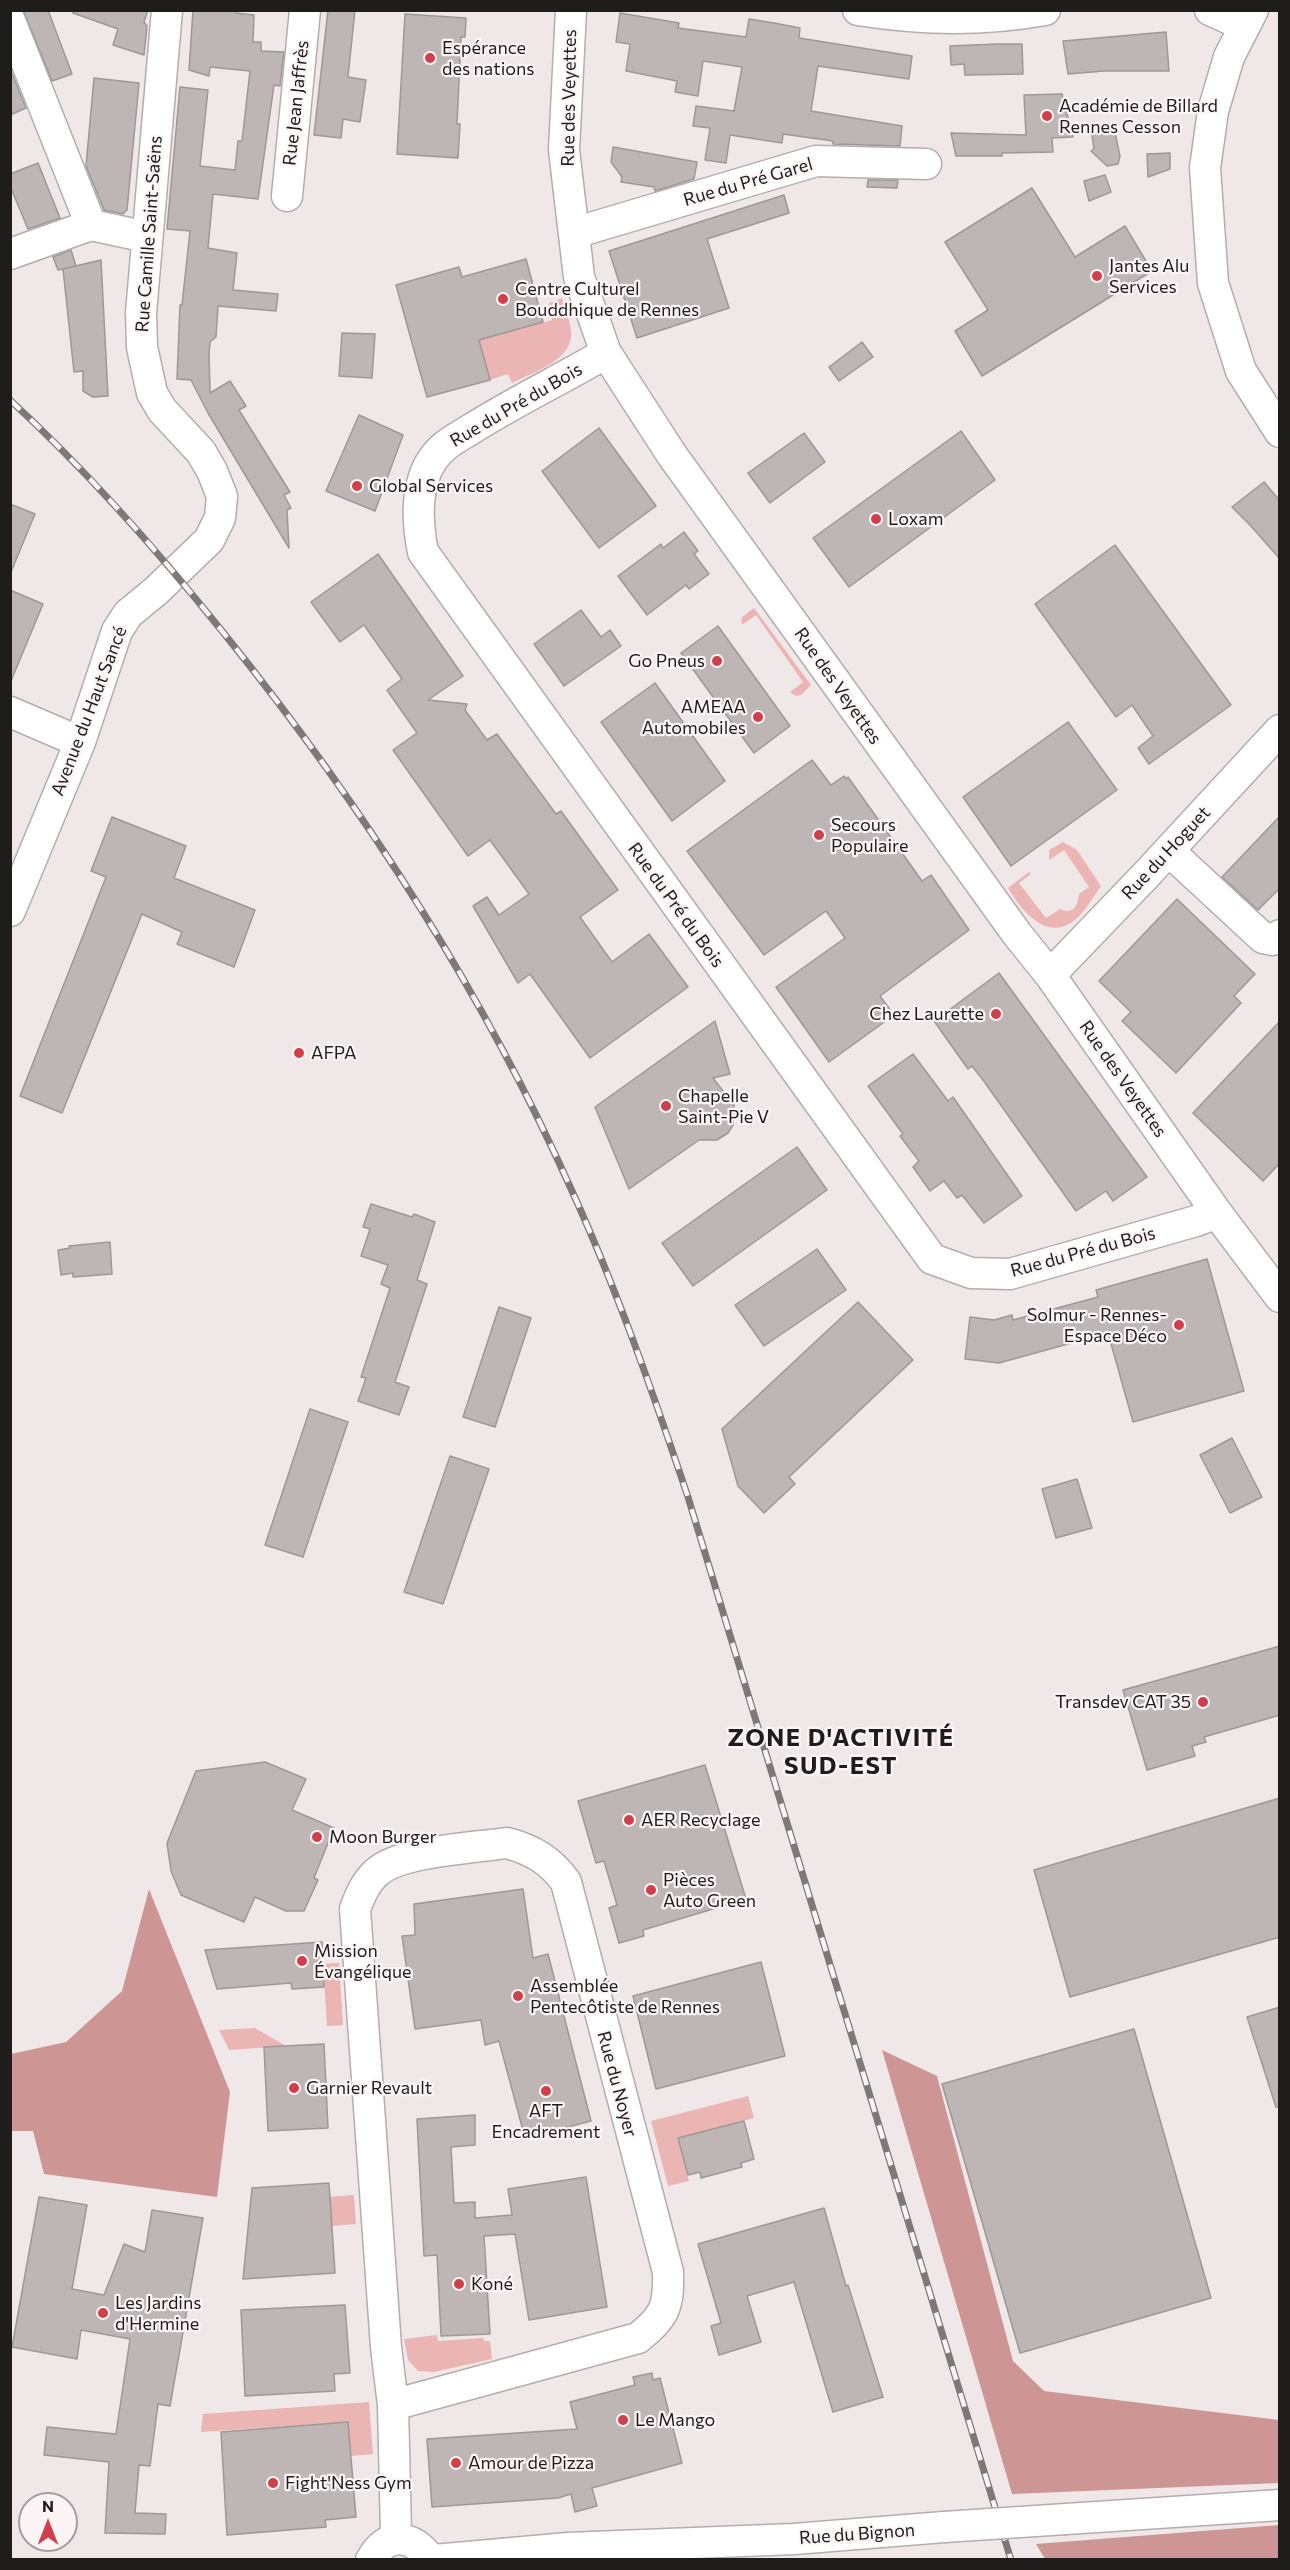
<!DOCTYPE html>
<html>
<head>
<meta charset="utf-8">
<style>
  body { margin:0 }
  #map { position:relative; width:1290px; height:2570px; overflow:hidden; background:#f0e8e8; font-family:Commissioner,sans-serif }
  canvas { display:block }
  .frame { position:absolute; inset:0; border:12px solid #1f1c1c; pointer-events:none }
  .north { position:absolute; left:18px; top:2492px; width:60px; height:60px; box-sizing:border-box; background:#fdf5f5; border:2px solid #a49e9e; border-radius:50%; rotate:0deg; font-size:16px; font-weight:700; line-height:24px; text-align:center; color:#1f1c1c }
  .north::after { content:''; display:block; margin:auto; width:21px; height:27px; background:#d0404a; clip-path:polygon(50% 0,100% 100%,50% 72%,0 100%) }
</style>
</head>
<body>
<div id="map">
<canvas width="1290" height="2570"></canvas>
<div class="frame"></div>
<div class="north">N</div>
</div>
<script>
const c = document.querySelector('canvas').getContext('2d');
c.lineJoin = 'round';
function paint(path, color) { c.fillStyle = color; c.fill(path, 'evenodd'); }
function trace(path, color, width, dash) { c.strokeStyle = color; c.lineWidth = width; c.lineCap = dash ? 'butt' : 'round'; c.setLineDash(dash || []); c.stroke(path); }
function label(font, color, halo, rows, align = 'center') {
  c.font = font + ' Commissioner,sans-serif'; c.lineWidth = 4.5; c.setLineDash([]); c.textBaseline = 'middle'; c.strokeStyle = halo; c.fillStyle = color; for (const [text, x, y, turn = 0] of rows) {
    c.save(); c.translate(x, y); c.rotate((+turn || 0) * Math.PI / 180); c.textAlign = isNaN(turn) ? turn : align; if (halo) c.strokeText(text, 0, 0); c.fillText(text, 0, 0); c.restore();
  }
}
const green = new Path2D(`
  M562,298C565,309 570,320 571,330C575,360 533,372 512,383L508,374L490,380L479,340L552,320L549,303Z
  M754,608L811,685L801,695L796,696L790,692L803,682L756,615L743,624L741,622L742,617Z
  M1063,842L1077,850L1101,886C1095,894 1089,905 1082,913C1052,947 1024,915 1008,888L1029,872L1031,874L1019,883L1046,918L1060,909C1073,915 1078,906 1079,894L1089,887L1064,850L1049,860V850Z
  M339,1963L343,2025L327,2026L323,1964Z
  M255,2028L286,2046L229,2050L219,2030Z
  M748,2096L754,2118L678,2138L689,2181L668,2186L651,2121Z
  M354,2195L356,2224L331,2226L329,2197Z
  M437,2335L438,2341L483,2338L484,2341H490L492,2359L434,2372L418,2371L408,2360L404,2339Z
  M369,2402L373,2454L351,2456L347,2422L201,2432L203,2414Z`);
const forest = new Path2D(`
  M149,1889L230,2092L217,2197L44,2174L33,2131H11V2054L66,2042L122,1991Z
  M882,2050L937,2076L1013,2361L1044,2391L1279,2420V2483L1012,2494Z
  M1279,2525V2559H1045L1036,2544Z`);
const building = new Path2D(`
  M23,10H48L72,74L52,81Z
  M73,10H148L144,22L147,26L144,55L113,45L118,29L73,13Z
  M193,10H236V13L254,15L253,42H261V51L284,52L280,86L274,85L258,199L213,194L208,248L237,253L233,290L278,294L276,311L218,306L216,337L210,342L209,354L210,393L230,381L246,406L239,410L290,492L284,495L291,508L287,510L289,548L208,413L191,380L177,379L180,305H182L190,231L167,229L180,87L208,90L200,166L235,170L238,141H242L250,71L210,67L209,76L189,70Z
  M328,10H355L348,77L366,80L360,122L343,119L341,138L314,135Z
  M620,13L679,23L678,28L746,37L749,19L774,23L800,28L799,38L912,56L909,79L818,66L811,111L902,126L900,146L833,144V141L783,134L782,143L730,135L726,163L705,160L710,128L693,126L696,106L734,111L742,67L703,61L698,96L675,92L677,81L626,71L630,44L616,42Z
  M405,14L466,18L465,37H461L457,124H460L458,158L397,154Z
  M1166,32L1169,71H1104L1068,74L1063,41Z
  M997,44H1022L1023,74L965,75L964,64L951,65L950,46Z
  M10,69L26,108L10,115Z
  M94,78L139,83L127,210L123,214L104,210L86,166Z
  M1062,94L1073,137L1052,138L1053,152L1002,153V156H956L951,133L1026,135L1024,95Z
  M1113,124L1120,156L1118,164L1107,166L1091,151L1094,149L1091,129Z
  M613,147L697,162L694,179L655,191L654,187L621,182L622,177L611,162Z
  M1170,153V169L1148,177L1147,154Z
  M38,163L60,218L28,229L10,186V174Z
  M1105,175L1111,192L1089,201L1084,181Z
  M868,180H898L897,188L867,187Z
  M1032,188L1075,257L1125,226L1152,271L982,376L955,331L988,310L945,242Z
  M784,195L789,213L707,239L729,308L637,338L609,251Z
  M71,250L76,266L58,270L53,257Z
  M526,259L543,322L479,340L490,380L427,397L396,285L459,267L462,277Z
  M101,260L108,396L93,397L83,391V371L74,372L63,269Z
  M342,333L375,334L372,378L339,376Z
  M862,342L873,357L839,381L829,367Z
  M359,415L403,435L375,511L326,491Z
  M599,428L656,506L599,548L542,471Z
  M961,431L995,480L849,587L813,538Z
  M804,433L825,462L770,503L748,473Z
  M1264,482L1280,501V559L1250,525L1232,507Z
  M10,504L35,514L11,572H10Z
  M684,532L698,551L694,554L709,574L689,589L686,585L647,615L618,576L661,544L663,548Z
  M1115,545L1231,705L1149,764L1138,748L1153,736L1132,705L1116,717L1035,604Z
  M378,554L463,676L428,700L467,704L465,710L487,740L497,734L556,814L561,811L618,890L580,917L612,962L649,934L688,987L590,1058L530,974L518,983L473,906L487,897L499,915L529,894L490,840L468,856L393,750L417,733L387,690L402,679L364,625L340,642L311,602Z
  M10,590L43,604L11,681H10Z
  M581,610L601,637L610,630L621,646L564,686L534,644Z
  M718,626L790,726L754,753L681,653Z
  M655,683L725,781L672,821L601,722Z
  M1068,722L1117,790L1011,866L963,797Z
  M812,760L831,785L844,776L846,779L848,777L922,881L931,875L969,930L880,996L894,1015L829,1062L776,987L845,938L826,911L764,955L687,851Z
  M1280,816V888L1258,910L1222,877Z
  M112,817L186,846L174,878L255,910L234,967L177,944L182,932L142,914L62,1113L20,1096L106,877L91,871Z
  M1177,899L1255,974L1234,996L1241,1003L1176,1073L1122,1021L1131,1012L1099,981Z
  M999,973L1147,1177L1113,1201L1106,1191L1076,1211L983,1080L972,1066L968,1069L934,1021Z
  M715,1021L730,1074L713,1078L734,1105L733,1125L728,1133L717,1140H699L629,1189L595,1107Z
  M1280,1021V1163L1263,1181L1193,1113Z
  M913,1054L948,1101L953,1097L1022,1196L984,1223L962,1195L957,1198L944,1181L930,1191L913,1167L919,1161L900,1136L903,1134L868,1086Z
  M797,1147L827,1190L693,1286L662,1243Z
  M371,1204L412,1217L414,1214L435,1222L417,1280L427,1284L395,1382L409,1387L399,1415L358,1401L366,1378L361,1377L390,1288L381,1284L388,1265L361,1256L370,1229L363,1227Z
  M110,1242L112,1274L73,1277V1273L61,1275L58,1250L70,1248L69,1246Z
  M817,1249L846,1290L764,1346L735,1305Z
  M1207,1259L1244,1391L1133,1422L1108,1333L999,1363L965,1359L970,1317L994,1320L1012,1315L1013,1320L1098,1297L1096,1290Z
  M858,1302L913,1360L789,1477L795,1484L764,1513L738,1486L722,1429Z
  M499,1307L531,1318L495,1427L463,1417Z
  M310,1409L348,1422L303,1557L265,1545Z
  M1232,1438L1262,1497L1230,1513L1200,1455Z
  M450,1456L489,1469L443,1604L404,1592Z
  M1077,1479L1092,1528L1056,1538L1042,1489Z
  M1280,1646V1715L1204,1737L1206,1742L1192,1746L1195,1756L1147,1770L1123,1690Z
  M265,1762L306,1779L292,1810L334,1828L314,1878L318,1880L304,1911H286L255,1897L244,1922L181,1895L171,1871L167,1843L196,1771Z
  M705,1765L746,1899L643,1930L644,1936L619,1943L609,1908L617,1905L604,1861L596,1863L578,1801Z
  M1280,1798V1937L1070,1997L1034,1870Z
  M523,1889L533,1958L548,1954L591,2121L525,2138L499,2041L485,2045L481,2020L415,2029L402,1936L415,1935L414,1904Z
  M322,1942L324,1987L292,1989L291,1983L217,1989L205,1950Z
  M761,1962L785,2056L656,2089L633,1996Z
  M1280,2007V2107H1276L1247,2017Z
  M1134,2029L1211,2298L1020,2353L942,2084Z
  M324,2044L328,2128L268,2131L264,2047Z
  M475,2115V2145L451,2147L454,2203L475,2202V2218L512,2215L508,2189L586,2177L607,2307L529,2320L515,2234L484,2236L490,2334L441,2336L437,2255L424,2256L417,2119Z
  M744,2121L754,2159L741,2163L742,2167L701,2178L700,2172L688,2175L678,2138Z
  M329,2183L335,2273L243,2279L252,2188Z
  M39,2197L87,2205L72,2289L104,2295L124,2244L145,2252L152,2210L203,2218L170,2406L158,2404L150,2466L139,2465L135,2513L166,2514L165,2534L105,2533L109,2462L44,2455L47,2427L116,2434L130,2339L81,2330L77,2359L12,2347Z
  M824,2208L846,2286L848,2285L883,2397L833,2412L794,2282L747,2296L761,2342L719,2355L711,2326L721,2323L698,2244Z
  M345,2305L350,2373L334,2374L335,2391L245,2396L241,2310Z
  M652,2373L653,2380L660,2378L682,2463L592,2488L597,2506L575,2512L571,2494L558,2498L432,2507L427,2439L577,2429L570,2402L635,2385L633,2377Z
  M348,2422L356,2517L325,2520L326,2527L227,2535L221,2432Z`);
const minor = new Path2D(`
  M571,10L564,150L579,277L606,353L672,455L1017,934L1050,975L1217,1213L1280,1297
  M858,10C920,20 984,21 1045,10
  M1210,10L1243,25
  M1253,10L1229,57L1213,111L1205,168L1213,283L1241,371L1280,432
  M10,21L91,225L147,237
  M287,196L305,10
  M574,233L816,161L926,164
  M10,254L91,225
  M606,353C562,379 516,401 473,428C459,437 443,444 433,459C415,484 417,523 423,552L932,1259L971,1273L1010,1274L1196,1221L1217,1213
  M10,712L80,742
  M1169,851L1263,938L1273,940L1280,935
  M10,911L80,742L117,631L128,614L156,591L209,540L220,518L222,496L212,471L201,452L162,410L152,393L142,347L141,313L167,10
  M1050,975L1146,875L1280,730
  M507,1843C533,1850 550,1860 566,1882L668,2272C669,2307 665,2316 638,2338L393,2405L386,2347L355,1909C360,1896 365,1883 376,1873C399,1851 473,1848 507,1843Z
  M393,2405L396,2534L394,2540
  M1066,2519L1280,2505
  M371,2560C387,2530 413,2535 431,2560
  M434,2560L568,2548L794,2539L944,2527`);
const rail = new Path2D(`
  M10,400C87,471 157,550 222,631C361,803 482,990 572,1191C617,1290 653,1393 688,1497L1011,2560`);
const minorBridge = new Path2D(`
  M944,2527L1066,2519`);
const markers = [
  [430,58,6,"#d0404a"],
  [1047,116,6,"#d0404a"],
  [1097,276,6,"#d0404a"],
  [503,299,6,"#d0404a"],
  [357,486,6,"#d0404a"],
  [876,519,6,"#d0404a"],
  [717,661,6,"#d0404a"],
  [758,717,6,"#d0404a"],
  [819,835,6,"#d0404a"],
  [996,1014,6,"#d0404a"],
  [299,1053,6,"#d0404a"],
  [666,1106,6,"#d0404a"],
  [1179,1325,6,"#d0404a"],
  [1203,1702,6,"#d0404a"],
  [629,1820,6,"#d0404a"],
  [317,1837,6,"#d0404a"],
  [651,1890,6,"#d0404a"],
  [302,1961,6,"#d0404a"],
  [518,1996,6,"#d0404a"],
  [294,2088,6,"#d0404a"],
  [546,2091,6,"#d0404a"],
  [459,2284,6,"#d0404a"],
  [103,2313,6,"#d0404a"],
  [623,2420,6,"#d0404a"],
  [456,2463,6,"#d0404a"],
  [273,2483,6,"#d0404a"]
];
const poiNames = [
  ["Espérance",442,48],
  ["des nations",442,69],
  ["Académie de Billard",1059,106],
  ["Rennes Cesson",1059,127],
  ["Jantes Alu",1109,266],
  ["Services",1109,287],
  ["Centre Culturel",515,289],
  ["Bouddhique de Rennes",515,310],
  ["Global Services",369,486],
  ["Loxam",888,519],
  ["Go Pneus",705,661,"right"],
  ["AMEAA",746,707,"right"],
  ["Automobiles",746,728,"right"],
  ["Secours",831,825],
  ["Populaire",831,846],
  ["Chez Laurette",984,1014,"right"],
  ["AFPA",311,1053],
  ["Chapelle",678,1096],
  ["Saint-Pie V",678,1117],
  ["Solmur - Rennes-",1167,1315,"right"],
  ["Espace Déco",1167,1336,"right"],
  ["Transdev CAT 35",1191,1702,"right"],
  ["AER Recyclage",641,1820],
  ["Moon Burger",329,1837],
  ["Pièces",663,1880],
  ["Auto Green",663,1901],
  ["Mission",314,1951],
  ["Évangélique",314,1972],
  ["Assemblée",530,1986],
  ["Pentecôtiste de Rennes",530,2007],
  ["Garnier Revault",306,2088],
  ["AFT",546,2111,"center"],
  ["Encadrement",546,2132,"center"],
  ["Koné",471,2284],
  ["Les Jardins",115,2303],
  ["d'Hermine",115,2324],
  ["Le Mango",635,2420],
  ["Amour de Pizza",468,2463],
  ["Fight'Ness Gym",285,2483]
];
const streetNames = [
  ["Rue des Veyettes",569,98,-89],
  ["Rue Jean Jaffrès",296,103,-84],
  ["Rue du Pré Garel",748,182,-16],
  ["Rue Camille Saint-Saëns",149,234,-86],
  ["Rue du Pré du Bois",516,405,-30],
  ["Rue des Veyettes",838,686,55],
  ["Avenue du Haut Sancé",89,711,-69],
  ["Rue du Hoguet",1166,853,-47],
  ["Rue du Pré du Bois",676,905,54],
  ["Rue des Veyettes",1123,1079,55],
  ["Rue du Pré du Bois",1083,1252,-15],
  ["Rue du Noyer",617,2084,75],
  ["Rue du Bignon",857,2534,-4]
];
const districtNames = [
  ["ZONE D'ACTIVITÉ",841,1738],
  ["SUD-EST",841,1766]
];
paint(green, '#ebb5b3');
paint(forest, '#cd9695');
paint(building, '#bdb6b5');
trace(building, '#9e9797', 1.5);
trace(minor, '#b5adad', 33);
trace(minor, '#fff', 30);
trace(rail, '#7e7979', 7);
trace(rail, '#fdf5f5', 4.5, [14]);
trace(minorBridge, '#b5adad', 33, []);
trace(minorBridge, '#fff', 30);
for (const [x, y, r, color] of markers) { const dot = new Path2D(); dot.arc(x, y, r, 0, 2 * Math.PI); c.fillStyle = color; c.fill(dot); trace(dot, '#fdf5f5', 2); }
label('18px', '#1f1c1c', '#fdf5f5', poiNames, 'left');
label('18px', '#1f1c1c', '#fdf5f5', streetNames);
c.letterSpacing = '1.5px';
label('bold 24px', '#1f1c1c', '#fdf5f5', districtNames);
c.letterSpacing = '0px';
</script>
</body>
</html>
